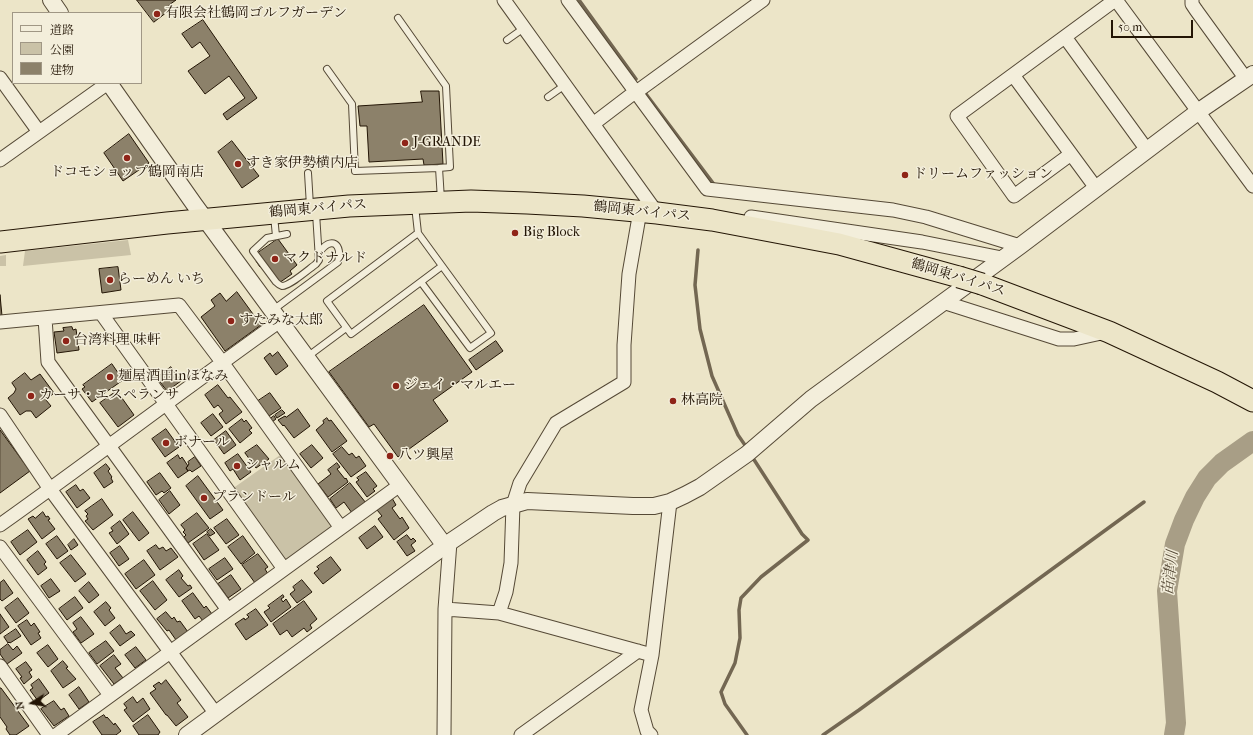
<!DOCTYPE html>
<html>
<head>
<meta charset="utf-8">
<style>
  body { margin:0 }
  #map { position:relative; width:1253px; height:735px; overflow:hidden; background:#ece5c8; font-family:"IM FELL French Canon","Noto Serif JP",serif }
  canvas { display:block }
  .legend { position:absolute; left:12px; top:12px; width:130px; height:72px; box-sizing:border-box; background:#f3eedb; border:1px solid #a09785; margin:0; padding:5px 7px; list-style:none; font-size:12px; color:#231505 }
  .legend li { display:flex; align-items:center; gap:8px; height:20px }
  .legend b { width:20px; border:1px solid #a09785 }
  .north { position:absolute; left:12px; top:683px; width:40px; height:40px; -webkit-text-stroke:3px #f3eedb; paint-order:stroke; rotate:259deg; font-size:11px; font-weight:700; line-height:16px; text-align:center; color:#231505 }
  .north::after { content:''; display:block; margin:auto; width:14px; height:18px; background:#231505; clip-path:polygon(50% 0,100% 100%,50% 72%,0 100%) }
  .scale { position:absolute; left:1111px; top:20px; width:82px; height:18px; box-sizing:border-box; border:2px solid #231505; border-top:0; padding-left:5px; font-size:12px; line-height:14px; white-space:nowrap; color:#231505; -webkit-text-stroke:3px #f3eedb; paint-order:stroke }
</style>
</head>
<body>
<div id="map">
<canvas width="1253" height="735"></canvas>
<ul class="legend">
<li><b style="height:5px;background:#f3eedb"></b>道路</li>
<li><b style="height:11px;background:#cac2a7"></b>公園</li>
<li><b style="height:11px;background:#8c816a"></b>建物</li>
</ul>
<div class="north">N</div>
<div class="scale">50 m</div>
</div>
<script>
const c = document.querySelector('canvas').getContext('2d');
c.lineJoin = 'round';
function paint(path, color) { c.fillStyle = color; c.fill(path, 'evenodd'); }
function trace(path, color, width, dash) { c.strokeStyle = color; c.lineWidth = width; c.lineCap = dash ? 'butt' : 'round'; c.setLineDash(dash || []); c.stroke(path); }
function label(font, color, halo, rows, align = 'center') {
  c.font = font + ' "IM FELL French Canon","Noto Serif JP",serif'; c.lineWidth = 3; c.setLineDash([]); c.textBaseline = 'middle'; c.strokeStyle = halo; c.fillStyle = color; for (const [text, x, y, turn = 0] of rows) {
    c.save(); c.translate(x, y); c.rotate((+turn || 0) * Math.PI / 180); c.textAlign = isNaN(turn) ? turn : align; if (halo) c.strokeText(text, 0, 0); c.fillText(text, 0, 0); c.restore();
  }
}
const green = new Path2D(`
  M128,240L131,255L23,266L25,251Z
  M6,255V266H0V256Z
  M283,453L330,520V531L291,559H282L232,489Z`);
const stream = new Path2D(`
  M579,0L636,79
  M646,94L713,183
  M698,250L695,285L700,329L712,376L738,435L747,448
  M747,735L725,704L721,692L735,663L740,638L739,610L741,598L761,577L808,540L802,534L751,455
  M823,735L859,710L1144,502`);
const river = new Path2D(`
  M1174,735L1176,723L1167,591L1175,544L1184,520L1195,497L1207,478L1222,463L1253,441`);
const building = new Path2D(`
  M137,0H176L169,5L171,9L154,22Z
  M203,20L257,98L227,120L223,114L245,98L229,76L205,94L188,71L210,56L200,42L192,48L182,34Z
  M421,91H439L443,164L424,165L423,159L369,162L367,126H360L358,106L422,102Z
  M129,134L149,163L123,181L104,153Z
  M232,141L259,176L242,188L218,152Z
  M278,239L297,265L290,271L292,274L279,283L265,264L260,267L256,261L261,257L258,253Z
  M118,267L121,290L102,293L99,269Z
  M237,292L261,325L225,351L201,317L215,306L211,300L220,293L226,301Z
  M0,295L2,316H0Z
  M424,305L472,372L433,400L448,421L398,457L374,424L369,427L329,372Z
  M72,327L73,330L76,329L79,350L57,353L54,332L64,331L63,328Z
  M496,341L503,351L476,370L469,360Z
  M278,352L288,366L276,375L264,358L270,353L272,356Z
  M112,364L123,380L92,402L82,389L85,387L83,385Z
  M171,367L181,381L167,391L157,378Z
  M25,373L31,380L40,374L54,393L46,400L51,406L36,418L31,411H26L20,415L8,398L14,393L16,389L12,383Z
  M218,385L228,398L230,397L242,412L226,424L219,414L223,411L218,405L214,408L205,395Z
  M117,391L134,415L118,427L100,403Z
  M270,393L281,408L269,416L258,401Z
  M298,409L310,426L294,438L284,425L283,426L278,420L285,416L286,417Z
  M282,410L285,413L277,418L275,415Z
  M213,414L223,427L211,436L201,423Z
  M274,416L276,419L272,422L270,419Z
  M327,418L329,421L331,420L347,441L332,452L316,430L324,423L323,421Z
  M242,419L244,422L246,420L252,428L249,430L252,433L240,443L229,429Z
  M166,429L179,447L165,457L152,439Z
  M0,430L30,471L0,493Z
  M226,431L236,445L224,454L214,440Z
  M257,445L269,459L256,468L245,453Z
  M312,445L323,458L311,468L300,454Z
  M342,447L349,455L352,453L356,458L359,456L366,466L351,477L333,454Z
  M238,454L251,472L240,480L233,469L230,471L225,463Z
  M178,455L180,459L182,457L188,466L186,468L188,471L178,478L167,463Z
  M195,457L201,466L192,472L190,470L188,471L186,468L189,464L188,462Z
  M337,463L340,467L337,469L345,479L346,478L348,482L328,497L318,484L331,474L328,470Z
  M106,464L110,469L108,471L112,477L111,478L113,482L104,488L94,473Z
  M366,472L377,486L373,489L375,491L367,497L356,482L359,480L357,478Z
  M160,473L171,488L164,493L162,491L156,495L147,482Z
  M198,476L223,510L210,519L186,486Z
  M350,483L366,503L352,513L344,502L336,508L330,499Z
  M76,485L80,491L83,489L90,498L77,508L66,492Z
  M170,491L180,505L169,514L159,500Z
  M392,498L396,505L392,508L400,519L402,517L409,528L394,540L378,519L382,516L377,510Z
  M102,499L113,515L93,530L85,521L88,519L86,516L88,514L85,511Z
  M43,512L46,517L48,516L50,519L48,520L55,529L42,539L28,519L33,516L35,518Z
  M133,512L149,533L139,541L123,520Z
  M197,513L209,528L188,543L184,537L186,535L183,532L185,530L181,525Z
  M227,519L239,535L226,544L214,528Z
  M120,521L129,534L117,544L109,533L113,531L111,528Z
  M375,526L383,537L367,549L359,538Z
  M211,529L215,533L210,536L207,532Z
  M28,530L37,542L20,555L11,542Z
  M207,534L219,550L204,560L193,544Z
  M407,535L411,540L413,538L416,541L411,545L415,551L407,556L397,542Z
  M57,536L68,551L57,559L46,544Z
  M243,536L255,553L241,564L228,547Z
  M74,539L78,545L71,550L68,545Z
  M156,545L159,549L163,547L166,551L171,548L178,557L160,570L147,551Z
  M120,546L129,559L119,566L110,553Z
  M38,551L46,562L44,564L47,568L38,575L27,560Z
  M258,554L268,567L265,569L268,574L255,583L242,565Z
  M71,555L86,574L75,582L60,563Z
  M331,557L341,570L323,584L314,573L319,569L317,567Z
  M225,558L233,569L217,580L209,569Z
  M144,560L155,575L136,589L125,574Z
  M179,570L183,576L181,578L188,586L190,585L192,588L179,597L166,580Z
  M231,575L241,589L228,598L218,584Z
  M51,579L60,591L49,598L41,586Z
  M4,580L13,593L2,601L0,599V583Z
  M302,580L312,592L297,603L290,594L295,590L293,587Z
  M153,581L167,600L155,610L140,591Z
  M89,582L99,595L89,603L79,591Z
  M193,593L204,608L206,606L212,614L203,621L199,616L195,619L182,601Z
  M283,595L284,597L281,599L283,602L286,599L291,607L271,622L264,612L270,608L268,606Z
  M75,597L83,608L67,620L59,609Z
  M18,598L29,613L16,623L5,608Z
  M304,601L317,619L310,625L312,628L307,632L304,628L292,637L287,630L280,635L273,624Z
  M106,602L111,608L109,610L115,618L105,626L94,612Z
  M256,609L268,625L246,640L235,624L244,618L245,620L249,617L247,615Z
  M166,612L172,619L174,617L177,622L180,621L188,632L176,640L169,630L167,631L157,619Z
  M0,614L9,627L0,634Z
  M81,617L94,634L81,643L73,632L77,629L73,623Z
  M27,620L31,626L34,623L40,632L38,633L41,638L31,645L18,626Z
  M120,625L126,634L131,631L135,635L120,646L110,633Z
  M16,629L21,636L10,643L9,642L8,643L4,637Z
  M106,641L114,651L97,664L89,653Z
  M8,644L13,650L17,646L22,653L7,664L0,654V650Z
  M48,645L58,659L48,667L37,653Z
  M136,647L146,660L135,668L125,655Z
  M114,655L121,664L115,668L123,678L114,684L100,666Z
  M63,661L68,667L66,668L76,679L63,688L51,671Z
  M26,662L32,670L29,672L32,677L24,684L20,678L22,677L16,669Z
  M39,679L49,693L38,701L30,690L33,688L31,685Z
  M166,680L181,700L177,703L188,717L176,726L167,715H166L150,693L156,689L153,686L159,682L161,684Z
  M79,687L89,702L79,709L69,695Z
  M0,688H1L29,726L16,735H10L6,729L7,727L0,717Z
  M133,697L137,703L143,698L150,709L133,722L124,710L127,708L124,704Z
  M54,701L61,710L64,708L69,716L54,726L41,709Z
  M104,715L106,718L107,717L114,725L115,723L121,731L116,735H102L93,722Z
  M148,715L160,732L158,735H139L133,726Z`);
const service = new Path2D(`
  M398,18L446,86L450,167L439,168L441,200
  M507,40L524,28
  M327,69L352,104L355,171L439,168
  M548,97L565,85
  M308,173L310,206
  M415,206L418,233L491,333L470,348L421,282
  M274,216L276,236
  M418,233L327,301L351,334L442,266
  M287,234L267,238L253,251L276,282C278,284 279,285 282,286C290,286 309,269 316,264L319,260L316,213
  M273,310L338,262C343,244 331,235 319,253
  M307,357L346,328`);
const minor = new Path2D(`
  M504,0L657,213
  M568,0L707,189L893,210L926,217L1020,246
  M1116,0L1253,186
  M1192,0V4L1196,10L1246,79
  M1065,37L1147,150
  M1013,75L1096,188
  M0,78L39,132
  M635,93L763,0
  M593,124L635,92
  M1071,154L1014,196L957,116L1115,0
  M0,160L108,83
  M751,217L922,242L1002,258
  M943,302L1059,339H1074L1106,332
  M101,313L284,569
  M45,318L48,362L228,610
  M0,322L179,305L222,362L341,528
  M0,415L50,489L216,714
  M0,525C94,458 186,388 280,321
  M0,547L110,695
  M445,609L499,613L652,655
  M499,613L506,592L511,563L513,505L520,483L556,423L624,382V345L629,274L640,211
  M0,666L49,735
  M56,735L400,485
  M444,735L445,609L450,542
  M521,735L638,651
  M651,735L647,731L641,710L652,655L670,502`);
const tertiary = new Path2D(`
  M51,0L60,13
  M109,83L194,204L445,546
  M187,735L450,542L493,513L502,508L527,501L633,506H654L670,502L685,495L700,487L747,454L811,399L1020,246L1199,111L1253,74`);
const trunk = new Path2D(`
  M0,242L167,223L349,206L471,201L527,203L583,206L657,213L712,220L839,244L959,277
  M982,284L1109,332L1217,382L1253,401`);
const trunkBridge = new Path2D(`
  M959,277L982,284`);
const markers = [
  [157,14,4,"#8f2418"],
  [405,143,4,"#8f2418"],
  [127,158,4,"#8f2418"],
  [238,164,4,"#8f2418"],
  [905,175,4,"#8f2418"],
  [515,233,4,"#8f2418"],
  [275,259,4,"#8f2418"],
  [110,280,4,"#8f2418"],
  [231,321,4,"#8f2418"],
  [66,341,4,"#8f2418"],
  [110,377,4,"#8f2418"],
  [396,386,4,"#8f2418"],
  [31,396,4,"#8f2418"],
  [673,401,4,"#8f2418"],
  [166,443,4,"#8f2418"],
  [390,456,4,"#8f2418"],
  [237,466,4,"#8f2418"],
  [204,498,4,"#8f2418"]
];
const poiNames = [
  ["有限会社鶴岡ゴルフガーデン",165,14],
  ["J-GRANDE",413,143],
  ["すき家伊勢横内店",246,164],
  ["ドコモショップ鶴岡南店",127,173,"center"],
  ["ドリームファッション",913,175],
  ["Big Block",523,233],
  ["マクドナルド",283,259],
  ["らーめん いち",118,280],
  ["すたみな太郎",239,321],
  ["台湾料理 味軒",74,341],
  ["麺屋酒田inほなみ",118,377],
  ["ジェイ・マルエー",404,386],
  ["カーサ・エスペランサ",39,396],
  ["林高院",681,401],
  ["ボナール",174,443],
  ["八ツ興屋",398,456],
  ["シャルム",245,466],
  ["プランドール",212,498]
];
const streetNames = [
  ["鶴岡東バイパス",318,209,-5],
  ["鶴岡東バイパス",642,212,6],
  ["鶴岡東バイパス",958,278,17]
];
const waterNames = [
  ["苗津川",1171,573,-83]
];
paint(green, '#cac2a7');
trace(stream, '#736752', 3.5);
trace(river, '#a89e86', 20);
paint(building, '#8c816a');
trace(building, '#231505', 1);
trace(service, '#554936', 8);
trace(minor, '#554936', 15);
trace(tertiary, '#554936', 18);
trace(trunk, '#231505', 23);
trace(service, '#f3eedb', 6);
trace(minor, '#f3eedb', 13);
trace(tertiary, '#f3eedb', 16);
trace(trunk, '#ece5c8', 21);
trace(trunkBridge, '#231505', 23, []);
trace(trunkBridge, '#ece5c8', 21);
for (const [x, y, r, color] of markers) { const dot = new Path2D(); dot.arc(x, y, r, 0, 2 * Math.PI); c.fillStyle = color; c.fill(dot); trace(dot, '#f3eedb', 1.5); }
label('14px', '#231505', '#f3eedb', poiNames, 'left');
label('14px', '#231505', '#f3eedb', streetNames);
label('italic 15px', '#584c39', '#f3eedb', waterNames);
</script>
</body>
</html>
